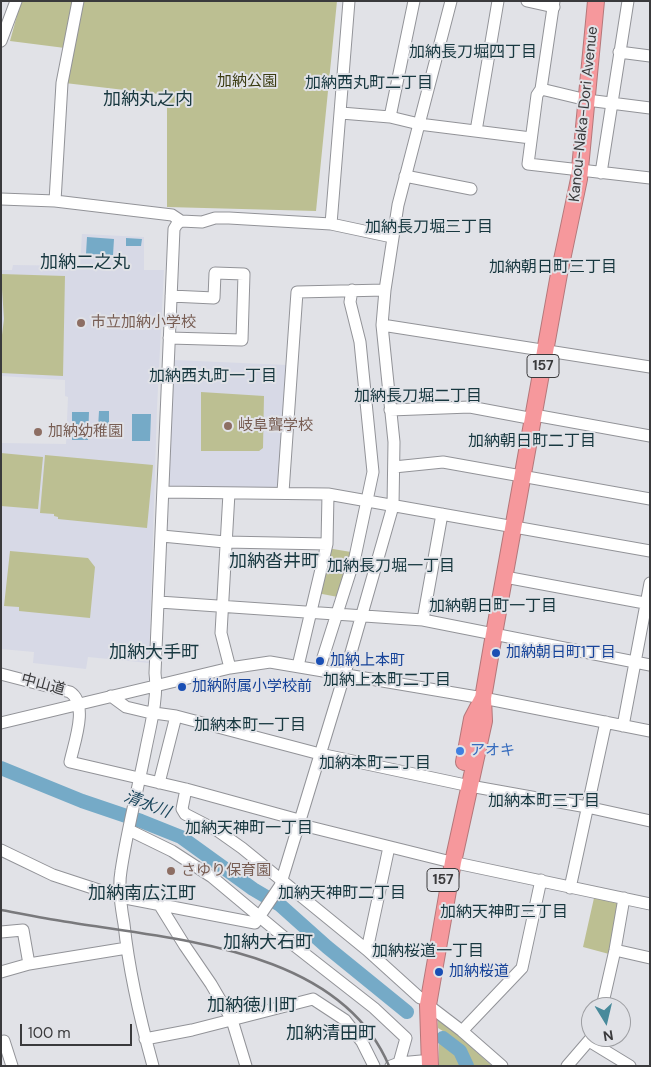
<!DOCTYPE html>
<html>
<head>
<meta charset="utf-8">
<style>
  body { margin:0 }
  #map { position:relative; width:651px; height:1067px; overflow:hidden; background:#e1e2e7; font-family:"DM Sans",sans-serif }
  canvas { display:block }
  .frame { position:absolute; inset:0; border:2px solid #3a3a3c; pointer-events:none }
  .north { position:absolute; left:581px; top:997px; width:50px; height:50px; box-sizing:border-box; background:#e1e2e7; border:1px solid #9e9fa3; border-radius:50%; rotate:171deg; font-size:14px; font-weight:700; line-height:20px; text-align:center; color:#3a3a3c }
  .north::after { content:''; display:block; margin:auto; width:18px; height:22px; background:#488a9b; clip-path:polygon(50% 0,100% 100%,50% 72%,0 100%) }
  .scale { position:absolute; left:20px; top:1024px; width:112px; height:22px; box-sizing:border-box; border:2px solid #3a3a3c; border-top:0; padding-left:6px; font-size:15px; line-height:18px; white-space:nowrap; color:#3a3a3c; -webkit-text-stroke:4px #e1e2e7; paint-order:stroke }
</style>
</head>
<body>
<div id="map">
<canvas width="651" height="1067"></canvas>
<div class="frame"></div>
<div class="north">N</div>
<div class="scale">100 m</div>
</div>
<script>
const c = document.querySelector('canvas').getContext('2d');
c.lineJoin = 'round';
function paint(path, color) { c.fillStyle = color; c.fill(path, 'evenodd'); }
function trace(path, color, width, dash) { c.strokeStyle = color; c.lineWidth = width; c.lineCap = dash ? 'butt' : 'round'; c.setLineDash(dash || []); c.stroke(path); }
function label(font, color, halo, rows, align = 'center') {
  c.font = font + ' "DM Sans","Noto Sans JP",sans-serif'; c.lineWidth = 4; c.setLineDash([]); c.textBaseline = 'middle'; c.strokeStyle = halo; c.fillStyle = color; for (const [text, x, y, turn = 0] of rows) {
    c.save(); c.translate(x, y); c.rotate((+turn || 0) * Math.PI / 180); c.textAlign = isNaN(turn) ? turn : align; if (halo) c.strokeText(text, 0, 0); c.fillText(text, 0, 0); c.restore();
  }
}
const built = new Path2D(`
  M82,234L144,237V270H164L157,408L149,663L88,657L86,669L33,663L34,652L1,649V443L66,444L68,397L65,396V380L1,376V270H12L13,265L80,266Z
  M174,360L287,365L278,490L169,488Z`);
const green = new Path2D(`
  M21,1H73L65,48L10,41Z
  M82,1H337L316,211L167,207V95L65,83Z
  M1,274L65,276L63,376L1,373V343L4,319Z
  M201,392L264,396L263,448L259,451H201Z
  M1,453L43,457L38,509L1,506Z
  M45,455L153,465L147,528L58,519V517L54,516V514L40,513Z
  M327,548L351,552L338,597L317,593Z
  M10,551L88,558L95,567L90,618L19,611V607L4,606Z
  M594,898L620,903L609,954L583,947Z
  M438,1017L492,1066H439V1043L446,1033L438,1028Z`);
const water = new Path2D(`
  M87,237L114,239L113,255L86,254Z
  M126,238L142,239L141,246H126Z
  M99,411H109V428H98Z
  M72,412H89L88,440H72Z
  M132,414H151L150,441H132Z`);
const river = new Path2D(`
  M1,768L82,801L141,821L181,837L253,889L280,905L327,947L407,1012
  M443,1038L460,1051L467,1066`);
const minor = new Path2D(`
  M527,1L554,7
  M554,1L541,89L537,95L528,164L650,178
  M1,41L16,1
  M619,52L650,56
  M541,89L587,100L650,108
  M341,113L390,117L419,124L531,138
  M390,117L414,1
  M476,131L498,1
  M601,173L628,1
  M405,176L471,189
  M1,199L55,201L172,215L181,221
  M55,201L62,83L78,1
  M331,224L349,1
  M382,325L650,367
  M169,338L242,340L244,274L215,273L214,298L171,296
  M390,410L470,407L534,419
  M534,415L650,436
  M394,467L443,462L650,499
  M163,492L328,494L650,551
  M283,492L297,292L385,290
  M229,493L221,633L230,668
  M162,536L225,542L327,544
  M505,577L650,604
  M159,602L423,620L650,665
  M423,620L442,514
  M298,666L327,544L328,494
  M319,670L355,557L373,472L360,342L350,302L352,290
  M1,674L70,692C89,704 74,743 70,762L186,789L299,820
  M111,696L126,707L147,712L176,716L320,754L470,786L587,807L650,821
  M1,723L230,668L270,662L483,698L650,731
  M623,726L650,583
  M159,783L176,716
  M186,789L182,809L185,814L218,831L242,848L367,950L420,998
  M298,824L447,861L650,904
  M129,830L172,851L212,877L291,943L374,1008L406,1038L399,1063
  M1,850L53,875L120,897L255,923L280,886L348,663L393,506L394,442L382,325L385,290L398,205L451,1
  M570,888L606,722
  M159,904L185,946L211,984L232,1020L246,1066
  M1,932L23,930L29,964
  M367,950L389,847
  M615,950L650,958
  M1,972L29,964L127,948
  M428,1005L462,1031L502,1066
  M602,1007L615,950L624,898
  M462,1031L522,968L541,880
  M145,1039L192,1030L313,999L345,1020L362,1042L374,1066
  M4,1041L12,1066
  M589,1041L630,1066
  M153,1066C140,1019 129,972 124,924C121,907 118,888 121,871C127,830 138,789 146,748C151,723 158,698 155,673L174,229L177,224L181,221L202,222L215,218H229L331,224L392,237
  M391,1066L399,1063L421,1061
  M567,1066L592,1037`);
const highway = new Path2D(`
  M464,762L472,719L483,698
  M430,1066L428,1005L453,862L484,721L483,698L494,634L559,274L579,179L596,1`);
const rail = new Path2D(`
  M1,910C24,914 46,919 68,922C177,940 340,949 389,1066`);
const markers = [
  [81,323,5,"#8d6e63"],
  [228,426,5,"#8d6e63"],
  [38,432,5,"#8d6e63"],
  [496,653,5,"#1a4fb4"],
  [320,661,5,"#1a4fb4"],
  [182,687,5,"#1a4fb4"],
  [460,751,5,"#3f7fe0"],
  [171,871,5,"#8d6e63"],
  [439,972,5,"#1a4fb4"]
];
const shields = [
  [543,366,32],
  [443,880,32]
];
const shieldNames = [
  ["157",543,366],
  ["157",443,880]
];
const parkNames = [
  ["加納公園",247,82]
];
const streetNames = [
  ["Kanou-Naka-Dori Avenue",584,114,-84],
  ["中山道",43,685,15]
];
const educationNames = [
  ["市立加納小学校",91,323],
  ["岐阜聾学校",238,426],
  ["加納幼稚園",48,432],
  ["さゆり保育園",181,871]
];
const transitNames = [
  ["加納朝日町1丁目",506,653],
  ["加納上本町",330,661],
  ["加納附属小学校前",192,687],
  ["加納桜道",449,972]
];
const shopNames = [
  ["アオキ",470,751]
];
const neighbourhoodNames = [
  ["加納長刀堀四丁目",473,53],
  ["加納西丸町二丁目",369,84],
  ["加納長刀堀三丁目",429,228],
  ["加納朝日町三丁目",553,268],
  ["加納西丸町一丁目",213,377],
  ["加納長刀堀二丁目",418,397],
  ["加納朝日町二丁目",532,442],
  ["加納長刀堀一丁目",391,567],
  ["加納朝日町一丁目",493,607],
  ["加納上本町二丁目",387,681],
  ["加納本町一丁目",250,726],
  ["加納本町二丁目",375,764],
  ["加納本町三丁目",544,802],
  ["加納天神町一丁目",249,829],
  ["加納天神町二丁目",342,894],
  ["加納天神町三丁目",504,913],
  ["加納桜道一丁目",428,952]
];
const waterNames = [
  ["清水川",147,805,21]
];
const quarterNames = [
  ["加納丸之内",148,100],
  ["加納二之丸",85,263],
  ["加納沓井町",274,562],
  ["加納大手町",154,653],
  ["加納南広江町",142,894],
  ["加納大石町",268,943],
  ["加納徳川町",252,1006],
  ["加納清田町",331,1034]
];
paint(built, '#d7d9e6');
paint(green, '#bcbf92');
paint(water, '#75aac7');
trace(river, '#75aac7', 14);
trace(minor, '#929398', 13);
trace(highway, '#b4777a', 18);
trace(minor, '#fff', 11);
trace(highway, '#f6989c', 16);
trace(rail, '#79797c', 2.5);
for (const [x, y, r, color] of markers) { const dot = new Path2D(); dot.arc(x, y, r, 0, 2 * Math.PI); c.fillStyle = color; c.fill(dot); trace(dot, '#e1e2e7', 2); }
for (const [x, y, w] of shields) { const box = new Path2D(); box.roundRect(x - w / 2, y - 11.5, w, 23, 4); c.fillStyle = '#e1e2e7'; c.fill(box); trace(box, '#3a3a3c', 1); }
label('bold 14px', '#3a3a3c', null, shieldNames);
label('15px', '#3b3c13', '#e1e2e7', parkNames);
label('15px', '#3a3a3c', '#e1e2e7', streetNames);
label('15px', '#785e54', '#e1e2e7', educationNames, 'left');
label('15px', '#164399', '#e1e2e7', transitNames, 'left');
label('15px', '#366cbe', '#e1e2e7', shopNames, 'left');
label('16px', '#183840', '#e1e2e7', neighbourhoodNames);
label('italic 16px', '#1a455b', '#e1e2e7', waterNames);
label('18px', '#183840', '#e1e2e7', quarterNames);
</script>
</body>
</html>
